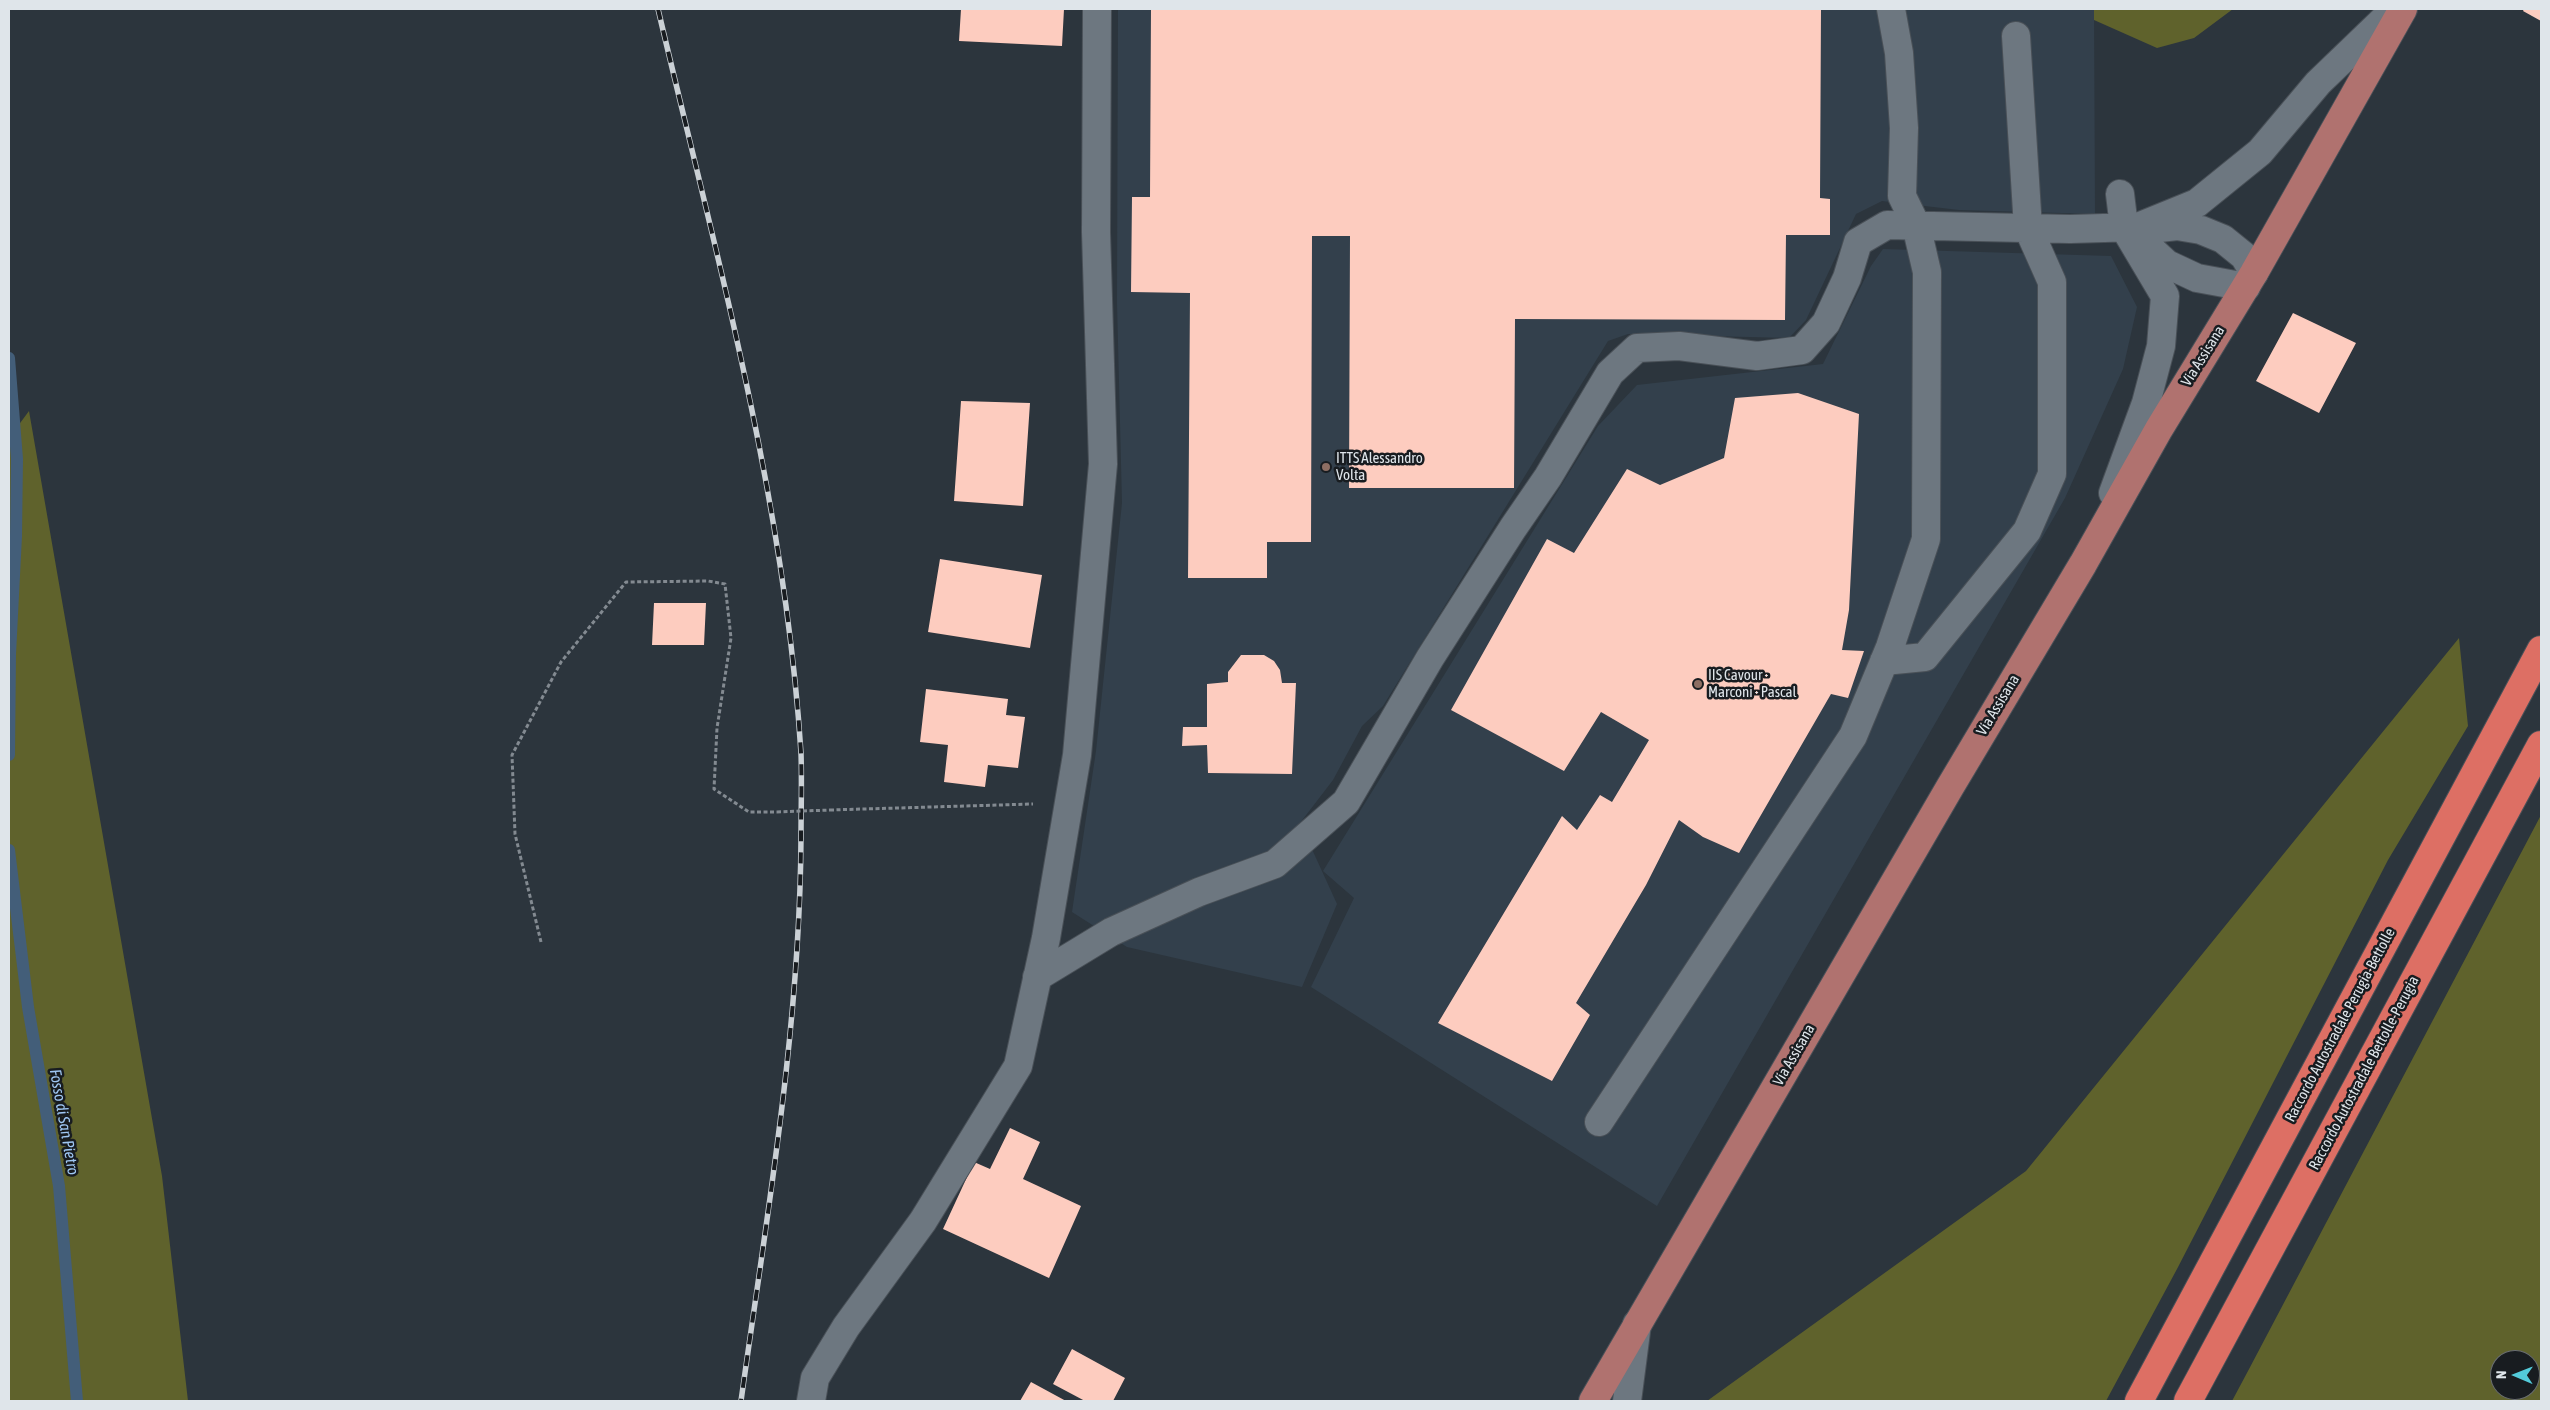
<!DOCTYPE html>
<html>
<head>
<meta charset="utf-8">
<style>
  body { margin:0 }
  #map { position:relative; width:2550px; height:1410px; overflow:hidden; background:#2c353d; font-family:"Asap Condensed",sans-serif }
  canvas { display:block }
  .frame { position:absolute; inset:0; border:10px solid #dfe5ea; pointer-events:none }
  .north { position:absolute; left:2490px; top:1350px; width:50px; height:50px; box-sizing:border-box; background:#181c20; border:1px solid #686c71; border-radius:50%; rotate:271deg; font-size:14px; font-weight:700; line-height:20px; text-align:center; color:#dfe5ea }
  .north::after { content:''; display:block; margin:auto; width:18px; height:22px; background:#53cbda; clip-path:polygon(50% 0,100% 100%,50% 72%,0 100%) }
</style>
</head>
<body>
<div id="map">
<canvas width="2550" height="1410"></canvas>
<div class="frame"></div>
<div class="north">N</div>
</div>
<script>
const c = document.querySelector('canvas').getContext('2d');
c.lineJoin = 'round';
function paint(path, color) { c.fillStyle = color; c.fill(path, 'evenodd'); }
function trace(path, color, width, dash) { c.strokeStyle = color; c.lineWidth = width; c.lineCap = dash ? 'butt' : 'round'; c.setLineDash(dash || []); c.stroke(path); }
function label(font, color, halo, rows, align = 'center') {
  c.font = font + ' "Asap Condensed",sans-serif'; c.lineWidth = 5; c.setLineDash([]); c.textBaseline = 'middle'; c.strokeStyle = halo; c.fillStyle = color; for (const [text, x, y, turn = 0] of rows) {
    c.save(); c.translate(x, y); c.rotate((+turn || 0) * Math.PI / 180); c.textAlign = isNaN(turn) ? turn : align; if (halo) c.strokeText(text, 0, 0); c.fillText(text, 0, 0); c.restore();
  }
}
const built = new Path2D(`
  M1118,9H2094L2095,214L1959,210L1882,201L1856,214L1806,320L1789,338L1628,334L1608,341L1383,706L1362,726L1333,780L1300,823L1337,904L1302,987L1127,947L1072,912L1096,751L1122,503L1117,302Z
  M1883,249L2111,256L2137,307L2123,369L2065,498L1657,1206L1311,987L1354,898L1323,871L1598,426L1637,385L1823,364L1871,266Z`);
const green = new Path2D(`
  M2094,9H2233L2194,38L2157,48L2094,20Z
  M29,411L162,1176L188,1401H9V438Z
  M2459,638L2468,726L2388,860L2177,1269L2106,1401H1707L2026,1171Z
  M2541,815V1401H2232L2248,1371ZM2500,1360H2530V1390H2500Z`);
const stream = new Path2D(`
  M9,358L17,459L16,536L10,654L9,755
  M9,850L28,1007L59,1186L77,1401`);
const building = new Path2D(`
  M961,9H1064L1062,46L959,41Z
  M1151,9H1821L1820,198L1830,199V235H1786L1785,320L1515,319L1514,488H1349L1350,236H1312L1311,542H1267V578H1188L1190,293L1131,292L1132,197H1150Z
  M2524,9H2541V21L2523,11Z
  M2293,313L2356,343L2319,413L2256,381Z
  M1798,393L1859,414L1849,610L1842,650L1864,651L1848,698L1831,694L1739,853L1703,837L1679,820L1646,885L1576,1003L1590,1015L1552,1081L1438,1023L1562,816L1577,830L1600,795L1612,802L1649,740L1601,712L1564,771L1451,710L1547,539L1574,553L1627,469L1660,485L1724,458L1735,398Z
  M961,401L1030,403L1023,506L954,501Z
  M940,559L1042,575L1030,648L928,632Z
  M654,603H706L704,645H652Z
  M1241,655H1264L1274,661L1280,670L1282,683H1296L1292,774L1208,773L1207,745L1182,746L1183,727H1207V684L1228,682V672Z
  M926,689L1008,699L1006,715L1025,717L1018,768L988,765L985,787L944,782L948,745L920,742Z
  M1010,1128L1040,1142L1023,1179L1081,1206L1049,1278L943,1229L974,1162L990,1169Z
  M1072,1349L1125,1378L1113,1401H1085L1053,1384Z
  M1031,1382L1066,1401H1020Z`);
const path = new Path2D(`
  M830,810L1033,804
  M541,942L515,834L512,755L561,662L626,582L708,581L725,584L731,638L717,728L714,789L749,812H777`);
const minor = new Path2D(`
  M2150,229L2177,226L2201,230L2223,239L2244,256L2254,273
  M2141,240L2167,264L2197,278L2246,287
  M2113,493L2146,403L2161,346L2165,296L2124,227L2120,194
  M1884,661L1925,657L2027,531L2052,474V282L2028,228L2016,36
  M1037,977L1111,932L1199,892L1275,864L1346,802L1430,658L1513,528L1548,477L1610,373L1637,348L1679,346L1757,356L1802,350L1826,323L1847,278L1858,242L1887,225L2070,229L2138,227L2197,203L2260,152L2318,83L2395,9
  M1599,1122L1853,736L1890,647L1926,539L1927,272L1916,225L1902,196L1904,128L1899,53L1891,9
  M811,1401L815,1378L846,1327L923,1221L1018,1066L1046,938L1077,755L1103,464L1096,232L1097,9
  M1627,1401L1637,1324`);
const major = new Path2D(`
  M1593,1401L1950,787L2083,564L2159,429L2254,273L2403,9`);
const highway = new Path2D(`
  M2139,1401L2541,650
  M2188,1401L2541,745`);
const rail = new Path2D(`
  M658,9C716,255 785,500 801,753C802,781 801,810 801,838C800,1027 767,1214 741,1401`);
const pathBridge = new Path2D(`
  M777,812L830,810`);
const markers = [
  [1326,467,5,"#8d6e63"],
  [1698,684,5,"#8d6e63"]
];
const streetNames = [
  ["Via Assisana",2203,356,-58],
  ["Via Assisana",1998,705,-59],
  ["Raccordo Autostradale Perugia-Bettolle",2340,1025,-62],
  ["Via Assisana",1794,1055,-60],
  ["Raccordo Autostradale Bettolle-Perugia",2364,1073,-62]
];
const poiNames = [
  ["ITTS Alessandro",1336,458],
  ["Volta",1336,475],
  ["IIS Cavour -",1708,675],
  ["Marconi - Pascal",1708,692]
];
const waterNames = [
  ["Fosso di San Pietro",64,1122,80]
];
paint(built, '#33404c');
paint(green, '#5f622c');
trace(stream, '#435e79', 12);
paint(building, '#fdccbf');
trace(minor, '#495057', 30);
trace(major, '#495057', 30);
trace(highway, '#495057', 30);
trace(path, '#838a91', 3, [4, 2.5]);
trace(minor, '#6d7780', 28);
trace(major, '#b0726f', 28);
trace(highway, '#dd6f64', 28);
trace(rail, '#cbd1d6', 5.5);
trace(rail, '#181c20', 4, [11]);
trace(pathBridge, '#838a91', 3, [4, 2.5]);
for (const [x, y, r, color] of markers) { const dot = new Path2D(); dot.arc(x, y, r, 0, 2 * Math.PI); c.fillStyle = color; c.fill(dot); trace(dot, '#181c20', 2); }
label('15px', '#dfe5ea', '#181c20', streetNames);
label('15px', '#dfe5ea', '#181c20', poiNames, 'left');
label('italic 16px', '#9fc7f3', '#181c20', waterNames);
</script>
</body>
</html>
